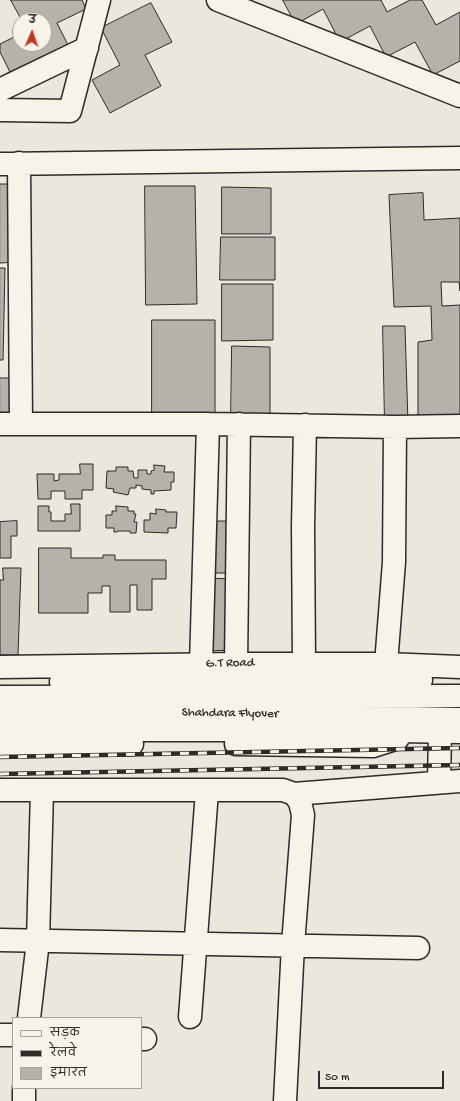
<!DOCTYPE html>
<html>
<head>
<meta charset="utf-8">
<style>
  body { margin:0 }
  #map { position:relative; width:460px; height:1101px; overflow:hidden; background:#ebe7dd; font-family:"Gochi Hand","Playpen Sans Deva",sans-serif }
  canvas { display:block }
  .legend { position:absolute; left:12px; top:1017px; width:130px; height:72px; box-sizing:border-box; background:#f7f3e8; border:1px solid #a5a39c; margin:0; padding:5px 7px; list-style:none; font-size:12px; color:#2b2b2b }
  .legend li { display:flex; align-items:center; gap:8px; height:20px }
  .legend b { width:20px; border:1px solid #a5a39c }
  .north { position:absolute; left:12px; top:12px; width:40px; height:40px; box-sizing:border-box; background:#f7f3e8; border:1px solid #a5a39c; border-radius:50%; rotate:2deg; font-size:11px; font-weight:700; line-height:16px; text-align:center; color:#2b2b2b }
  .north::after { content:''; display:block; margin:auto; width:14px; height:18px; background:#c8321e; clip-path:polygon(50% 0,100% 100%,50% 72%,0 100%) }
  .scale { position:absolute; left:318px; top:1071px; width:126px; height:18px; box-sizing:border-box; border:2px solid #2b2b2b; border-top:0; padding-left:5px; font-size:12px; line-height:14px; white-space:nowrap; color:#2b2b2b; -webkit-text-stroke:3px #f7f3e8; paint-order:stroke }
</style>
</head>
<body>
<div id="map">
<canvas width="460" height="1101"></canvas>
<ul class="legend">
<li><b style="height:5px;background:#f7f3e8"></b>सड़क</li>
<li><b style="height:5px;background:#2b2b2b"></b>रेलवे</li>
<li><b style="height:11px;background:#b5b2ab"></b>इमारत</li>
</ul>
<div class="north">उ</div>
<div class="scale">50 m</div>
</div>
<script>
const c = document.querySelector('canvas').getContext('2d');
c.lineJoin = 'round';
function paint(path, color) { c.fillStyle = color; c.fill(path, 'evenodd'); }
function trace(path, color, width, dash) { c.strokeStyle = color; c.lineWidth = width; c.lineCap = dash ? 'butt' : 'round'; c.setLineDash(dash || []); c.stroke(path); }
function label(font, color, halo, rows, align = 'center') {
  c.font = font + ' "Gochi Hand",sans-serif'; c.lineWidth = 4; c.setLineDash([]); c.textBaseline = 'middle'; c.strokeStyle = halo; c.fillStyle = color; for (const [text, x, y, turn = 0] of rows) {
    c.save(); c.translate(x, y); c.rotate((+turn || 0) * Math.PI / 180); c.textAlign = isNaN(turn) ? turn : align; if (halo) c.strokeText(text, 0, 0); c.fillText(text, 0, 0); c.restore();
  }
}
const building = new Path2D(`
  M11,0H82L86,9L57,23L70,49L13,78L0,52V44L20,34V44H44V20H22Z
  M283,0H381L387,12L410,0H422L436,25L460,12V61L433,75L415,42L386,57L370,26L340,42L323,9L296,24Z
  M151,3L172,42L145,55L161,86L110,113L92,80L120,65L101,28Z
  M0,184H15L16,262L0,263Z
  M145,186H195L197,304L146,305Z
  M222,187L271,188V234H222Z
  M423,193L424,220L460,218V291L459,282H441L442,306L460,305V420L418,419V342L432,340L431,306L394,307L389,195Z
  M221,237H275V280H220Z
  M0,268H5L3,360H0Z
  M222,284H273V340L222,341Z
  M152,320H215V424H152Z
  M383,326H405L408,424L385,425Z
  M232,346L270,347V419L231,418Z
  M0,378H14L13,422H0Z
  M80,464H93V490H82V499H65V491H51V499H38L37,474H54V481L59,480V474H80Z
  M154,465L165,466L164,472H174V482H171V490L154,491V494H151V490L142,489V486L136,485V488H130L128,495L113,492L114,489L106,488L107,471H116V467H128V471H133L134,478H138V470H147V474H151V471L154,470Z
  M71,504H80V531H38V506H49V512H51V521H65V514H71Z
  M116,506L128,507V511H134V514H136L134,522H137L136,533H130V531H118L117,532H114V528H106V515H112V511H116Z
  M156,509L166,510V512H177L176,528H168V533L144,532V520H150V513L156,514Z
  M17,521V536H11V558H0V522Z
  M210,521H236L235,573H209Z
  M39,548H71V558H103V555H115V560H166V579H152V610H137V585H130V612H110V586H102V593H88V613H39Z
  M3,568H21L18,655H0V580H3Z
  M204,578L236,579L234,650L206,651Z`);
const minor = new Path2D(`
  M218,0L460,96
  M0,90L87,48
  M0,110L70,111L99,0
  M19,163L21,424
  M0,164L460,158
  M0,424H208L395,427L460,426
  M236,664L239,424
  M304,664L303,527L305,425
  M386,664L394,562L395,427
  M201,665L208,424
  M439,782L440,732
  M0,790H283L294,794L460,781
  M0,940L418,948
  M190,1017L207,791
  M29,1018L38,941L42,790
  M0,1035H13
  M141,1039H145
  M24,1101V1088
  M285,1101L293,945L303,815L300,802L294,794`);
const major = new Path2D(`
  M0,667L236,664H386L460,667
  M61,682L421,680
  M0,730H338L460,732
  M236,744L373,746L398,738
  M0,745L132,744`);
const highway = new Path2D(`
  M0,697L460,696
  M0,714L104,713L460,719`);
const rail = new Path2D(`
  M0,757L460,748
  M0,774L460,765`);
const streetNames = [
  ["G.T Road",230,664,-1],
  ["Shahdara Flyover",230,714,1]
];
paint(building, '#b5b2ab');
trace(building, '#2b2b2b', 1);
trace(minor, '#2b2b2b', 25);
trace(major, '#2b2b2b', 25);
trace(highway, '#2b2b2b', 25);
trace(minor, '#f7f3e8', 22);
trace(major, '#f7f3e8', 22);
trace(highway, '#f7f3e8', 22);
trace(rail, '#2b2b2b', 4.5);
trace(rail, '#f7f3e8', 3, [9]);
label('13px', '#2b2b2b', '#f7f3e8', streetNames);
</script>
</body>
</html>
